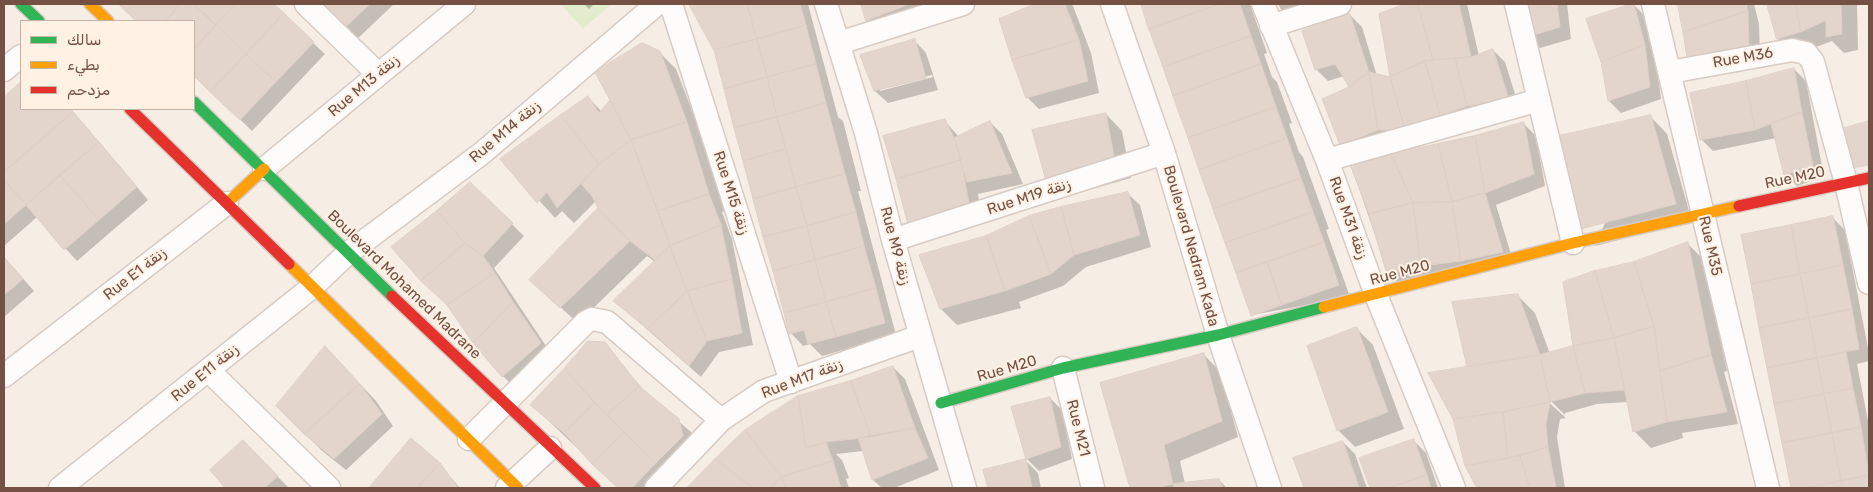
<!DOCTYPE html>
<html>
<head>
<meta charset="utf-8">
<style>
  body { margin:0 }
  #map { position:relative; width:1873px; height:492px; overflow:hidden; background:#f6eee5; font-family:Rubik,"Noto Sans Arabic",sans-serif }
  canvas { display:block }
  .frame { position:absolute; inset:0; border:5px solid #755044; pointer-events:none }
  .legend { position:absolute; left:20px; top:20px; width:175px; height:90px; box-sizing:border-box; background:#fff2e5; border:1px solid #c8b1a5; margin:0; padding:6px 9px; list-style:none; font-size:15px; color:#755044 }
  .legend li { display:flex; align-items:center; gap:10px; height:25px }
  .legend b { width:25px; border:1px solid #c8b1a5 }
</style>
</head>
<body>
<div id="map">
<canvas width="1873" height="492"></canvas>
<div class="frame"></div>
<ul class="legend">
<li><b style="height:6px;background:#30b455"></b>سالك</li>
<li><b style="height:6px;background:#ff9f0a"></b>بطيء</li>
<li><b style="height:6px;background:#e5322d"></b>مزدحم</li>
</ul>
</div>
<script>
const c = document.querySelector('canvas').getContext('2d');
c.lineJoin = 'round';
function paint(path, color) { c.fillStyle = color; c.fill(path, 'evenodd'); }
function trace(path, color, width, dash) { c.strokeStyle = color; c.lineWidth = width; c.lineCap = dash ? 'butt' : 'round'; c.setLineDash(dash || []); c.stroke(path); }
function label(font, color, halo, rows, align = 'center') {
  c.font = font + ' Rubik,"Noto Sans Arabic",sans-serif'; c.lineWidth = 4; c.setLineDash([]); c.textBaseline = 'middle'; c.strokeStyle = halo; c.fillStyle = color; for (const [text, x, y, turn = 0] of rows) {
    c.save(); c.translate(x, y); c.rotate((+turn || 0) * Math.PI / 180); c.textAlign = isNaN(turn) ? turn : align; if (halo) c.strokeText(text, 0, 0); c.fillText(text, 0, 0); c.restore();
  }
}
const green = new Path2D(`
  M561,4H612L583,29Z`);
const shadow = new Path2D(`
  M119,4H272L325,54L252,131L194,75V21H137Z
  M317,4H394L354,42Z
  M584,4H594L589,9Z
  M690,4H808L838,117L843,121L861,191H858L896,335L822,356L810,344L803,346L791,333L715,50Z
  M862,4H930L879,32L867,20Z
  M1038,4H1071L1073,6L1091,53L1099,93L1039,109L1027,97L1001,20Z
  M1142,4H1250L1267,53L1264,54L1272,77L1277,82L1292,123L1289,124L1299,152L1303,157L1329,229L1326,230L1350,297L1252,315Z
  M1279,4H1336L1292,20L1280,8Z
  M1409,4H1467L1479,56L1493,50L1505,62L1520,110L1341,144L1351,87L1344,76L1328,81L1316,69L1350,15L1362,27L1377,76L1392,79L1380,14Z
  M1520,4H1567L1571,39L1540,48L1528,36Z
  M1633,4L1645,16L1656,58L1661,99L1621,113L1609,101L1602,62Z
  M1679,4H1754L1759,24L1760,61L1689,64Z
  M1768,4H1857L1858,50L1844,53L1832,41L1795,55L1778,39Z
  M914,40L926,53L938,90L888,103L875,91ZM932,75L933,77L880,91V88Z
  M659,52L676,69L703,139L725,211L722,212L732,239L753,345L719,352L701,377L615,301L655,262L647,256L578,323L530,280L600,208L596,201L574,223L562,211L555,218L502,159L588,97L602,112Z
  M1794,69L1806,81L1824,177L1797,186L1785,174L1776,138L1713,151L1701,139L1746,83Z
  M21,84V109H71L148,200L77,261L37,217L4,246V99Z
  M1106,114L1122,131L1131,178L1064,197L1047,181Z
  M1651,117L1667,134L1692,221L1595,246Z
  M944,120L959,137L990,122L1002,134L1023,184L978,194L981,215L921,235Z
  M1524,124L1536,136L1545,186L1496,205L1514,264L1400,285L1388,273L1352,168L1391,155Z
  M470,183L524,236L494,268L552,355L515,388L503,376L448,304L393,247Z
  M1127,193L1140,205L1151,247L1086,267L1063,286L1019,302L1021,308L957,325L941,309L987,237Z
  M1833,218L1845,230L1869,353V361L1857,364L1869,426V488H1792L1742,236Z
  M1688,244L1704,260L1727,371L1724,372L1738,424L1682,433L1683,438L1651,448L1634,431L1628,402L1597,404L1565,413V415L1546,396L1544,398L1566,418L1560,419L1557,437L1565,488H1477L1466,466L1469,368L1518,296L1535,313L1550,354L1574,348L1635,263Z
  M4,257L34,291L4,317Z
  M1357,329L1373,345L1404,429L1355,447L1338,430Z
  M589,342L605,344L646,393L691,432L694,449L656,488H619L532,405Z
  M325,347L376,401L393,426L346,470L321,450L278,406Z
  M1203,354L1220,371L1238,437L1180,461L1185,484L1219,480L1227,488H1131L1101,384Z
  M893,367L905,379L939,470L894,488H882L873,480L863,451L836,454L842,460L849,478L846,479L849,488H688L746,431L798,398Z
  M1050,398L1062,410L1072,459L1039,471L1027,459Z
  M411,440L439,464L460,488H371Z
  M1414,441L1426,453L1438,488H1371L1361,459Z
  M243,442L289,488H227L212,470Z
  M1343,442L1355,454L1367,488H1305L1295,459Z
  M1026,461L1038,473L1041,488H989L985,470Z`);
const building = new Path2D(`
  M123,4H181L165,21H136L120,6Z
  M181,4H194L216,25L194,49V21H165Z
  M194,4H237L216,25Z
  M237,4H274L284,13L246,54L216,25Z
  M315,4H370L341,31Z
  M689,4H747L757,39L714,50Z
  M747,4H800L806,25L757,39Z
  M861,4H909L866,21Z
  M1035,4H1065L1079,40L1012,60L999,19Z
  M1141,4H1220L1149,29Z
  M1220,4H1240L1251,36L1163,67L1149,29Z
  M1405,4H1418L1433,60L1425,61L1390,77L1379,14Z
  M1418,4H1459L1471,57L1433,60Z
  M1519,4H1557L1560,27L1527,37Z
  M1631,4H1634L1645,45L1601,62L1586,19Z
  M1678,4H1746L1748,11L1683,32Z
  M1767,4H1796L1801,32L1777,39Z
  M1796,4H1841L1842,34L1826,37V20L1801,32Z
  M1748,11L1749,49L1688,64L1683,32Z
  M284,13L314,42L276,82L246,54Z
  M1350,14L1369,72L1349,87L1335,64L1315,70L1302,31Z
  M216,25L246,54L210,92L194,76V49Z
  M806,25L816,64L767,77L757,39Z
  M1251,36L1261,64L1173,96L1163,67Z
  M757,39L767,77L724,89L714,50Z
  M915,39L926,78L874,91L860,55Z
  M1079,40L1088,81L1026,98L1012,60Z
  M642,43L660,51L687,122L631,140L595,72Z
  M1645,45L1650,87L1608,101L1601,62Z
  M1493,49L1509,99L1467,106L1455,58L1471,57Z
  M246,54L276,82L240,120L210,92Z
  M1455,58L1467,106L1440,115L1425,61Z
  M1425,61L1440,115L1405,130L1390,77Z
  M816,64L826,103L777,117L767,77Z
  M1261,64L1276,107L1188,138L1173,96Z
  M1794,68L1802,112L1755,130L1746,81Z
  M1369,72L1378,130L1340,145L1322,99L1349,87Z
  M1369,72L1390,77L1405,130H1378Z
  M767,77L777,117L734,128L724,89Z
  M1746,81L1755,130L1700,140L1690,93Z
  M21,82V109H70L73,112L4,172V97Z
  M588,96L599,113L610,100L631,140L599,164L561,115Z
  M826,103L845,174L796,187L777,117Z
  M1276,107L1287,138L1199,170L1188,138Z
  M73,112L99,142L26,205L4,180V172Z
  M1802,112L1813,166L1784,175L1771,124Z
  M1106,113L1115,162L1046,181L1032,130Z
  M561,115L599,164L557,208L547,192L537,203L500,159Z
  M1651,115L1676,204L1577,230L1559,136Z
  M777,117L786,149L743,161L734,128Z
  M945,119L954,138L961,160L896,179L883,136Z
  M990,121L1012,173L967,182L954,138Z
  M1869,121V165L1851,168L1842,129Z
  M687,122L709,194L658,211L631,140Z
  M1524,122L1534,174L1485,193L1475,136Z
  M1475,136L1485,193L1452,202L1438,144Z
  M1287,138L1301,178L1213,209L1199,170Z
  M631,140L670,246L655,260L630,241L598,208L592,196L581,184L599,164Z
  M99,142L137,187L99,220L60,175Z
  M1438,144L1452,202L1413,203L1391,154Z
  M786,149L796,187L753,199L743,161Z
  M1391,154L1413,203L1369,214L1351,167Z
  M961,160L969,203L908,224L896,179Z
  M845,174L856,212L807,226L796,187Z
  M60,175L99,220L64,250L26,205Z
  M1301,178L1313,212L1225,243L1213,209Z
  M4,180L26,205L4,224Z
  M470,182L513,223L483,256L465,243L437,211Z
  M796,187L807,226L763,237L753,199Z
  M1128,192L1140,235L1074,255L1061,207Z
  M1485,193L1503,252L1461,261L1452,202Z
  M709,194L721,225L670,246L658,211Z
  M1452,202L1461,261L1421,266L1413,203Z
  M1413,203L1421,266L1387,274L1369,214Z
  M1061,207L1074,255L1051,274L1029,216Z
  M598,208L630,241L560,308L529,280Z
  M437,211L465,243L421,281L391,247Z
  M856,212L864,246L815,260L807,226Z
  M1313,212L1324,242L1236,273L1225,243Z
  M1029,216L1051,274L1005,291L986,236Z
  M1833,216L1843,265L1800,274L1791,225Z
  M721,225L732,279L687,291L670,246Z
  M1791,225L1800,274L1751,284L1741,235Z
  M807,226L815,260L773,271L763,237Z
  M986,236L1005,291L940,309L919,255Z
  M1324,242L1339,285L1282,305L1267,262Z
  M1688,242L1711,355L1660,371L1654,326L1634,262Z
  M465,243L483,256L495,273L447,305L421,281Z
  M670,246L687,291L648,329L613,301Z
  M864,246L876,288L826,302L815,260Z
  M4,257L23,279L4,295Z
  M815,260L826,302L784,313L773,271Z
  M1267,262L1282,305L1251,316L1236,273Z
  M1634,262L1654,326L1614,338L1595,271Z
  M1843,265L1852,309L1809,318L1800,274Z
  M1595,271L1614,338L1573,346L1563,282Z
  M495,273L513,302L473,343L447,305Z
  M1800,274L1809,318L1759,328L1751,284Z
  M732,279L742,333L707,341L687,291Z
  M876,288L885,323L836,337L826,302Z
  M687,291L707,341L689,366L648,329Z
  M1518,294L1540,355L1467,367L1452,302Z
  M513,302L541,343L502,377L473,343Z
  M826,302L836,337L808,344L804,330L789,334L784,313Z
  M1852,309L1859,349L1817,358L1809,318Z
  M1809,318L1817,358L1767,368L1759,328Z
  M1654,326L1667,422L1633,432L1614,338Z
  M1357,327L1388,412L1337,431L1307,346Z
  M1614,338L1625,390L1585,393L1573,346Z
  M588,341L605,342L639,386L607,415L564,369Z
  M325,346L360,384L304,434L276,406Z
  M1573,346L1585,393L1550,402L1540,355Z
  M1846,352L1853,388L1824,394L1817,358Z
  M1204,353L1222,421L1164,445L1173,484L1157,488H1130L1100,383Z
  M1540,355L1550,402L1503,412L1453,419L1428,373Z
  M1711,355L1727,412L1667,422L1660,371Z
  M1817,358L1824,394L1774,404L1767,368Z
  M893,366L915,428L871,437L851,381Z
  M564,369L595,403L564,433L530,405Z
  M851,381L871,437L826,442L806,448L798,396Z
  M360,384L382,414L334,459L304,434Z
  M639,386L679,419L683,436L656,463L607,415Z
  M1853,388L1861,427L1832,433L1824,394Z
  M1824,394L1832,433L1782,443L1774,404Z
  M798,396L806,448L826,442L833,461L781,477L745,430Z
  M1050,397L1061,447L1026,459L1011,407Z
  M1550,402L1546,425L1548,447L1508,458L1503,412Z
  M595,403L624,433L592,464L564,433Z
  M1503,412L1508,458L1465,466L1453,419Z
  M1861,427L1869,475L1841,481L1832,433Z
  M915,428L928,458L872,480L858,438Z
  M745,430L781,477L771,488H753L715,459Z
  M624,433L656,463L632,488H618L592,464Z
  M1832,433L1841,481L1804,488H1791L1782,443Z
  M411,438L440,463L417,488H369Z
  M1414,439L1427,475L1388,488H1370L1359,458Z
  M243,440L278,476L264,488H225L210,470Z
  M1343,441L1359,487L1304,488L1293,458Z
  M1548,447L1556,488H1530L1520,456Z
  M1520,456L1530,488H1477L1465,466Z
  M715,459L753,488L688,487Z
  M1026,459L1032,488H988L983,470Z
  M833,461L841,488H786L781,477Z
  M440,463L458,488H417Z
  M1427,475L1431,488H1388Z
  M1869,475V488H1843L1841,481Z
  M781,477L786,488H771Z
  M1219,479L1223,488H1174L1173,484Z
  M1841,481L1843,488H1804Z`);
const street = new Path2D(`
  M306,4L378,74
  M671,4L791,382
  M826,4L866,133L893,240L965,488
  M1112,4L1164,153L1218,335L1270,488
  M1263,4L1327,160L1376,295L1454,488
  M1516,4L1573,243
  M1653,4L1768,488
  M1271,26L1340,4
  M839,43L963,4
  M4,70L21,56
  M1670,72L1792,50L1806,53L1813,62L1846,183L1869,283
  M1327,160L1539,100
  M264,169L464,4
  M893,240L1164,153
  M1063,368L1093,488
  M208,370L329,488
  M4,376L227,203
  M469,439L586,322L592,319L607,322L721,420
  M60,488L311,288L347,254L481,154L657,4
  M507,488L550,448
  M656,488L721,420L764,391L920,336`);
const fast = new Path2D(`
  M21,4L39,21
  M194,102L392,296
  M941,403L1063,368L1218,335L1324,307`);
const slow = new Path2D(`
  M90,4L108,21
  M227,203L264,169
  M289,264L518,488
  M1324,307L1573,243L1739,206`);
const jam = new Path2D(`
  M130,109L289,264
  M1739,206L1869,178
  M392,296L595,488`);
const streetNames = [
  ["Rue M36",1743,58,-10],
  ["Rue M13 زنقة",364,86,-40],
  ["Rue M14 زنقة",505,132,-40],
  ["Rue M20",1795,178,-12],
  ["Rue M15 زنقة",731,193,72],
  ["Rue M19 زنقة",1029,197,-18],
  ["Rue M31 زنقة",1348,218,70],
  ["Rue M9 زنقة",895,246,75],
  ["Boulevard Nedram Kada",1191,246,74],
  ["Rue M35",1710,246,77],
  ["Rue M20",1400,273,-15],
  ["Rue E1 زنقة",135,274,-38],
  ["Boulevard Mohamed Madrane",404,285,44],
  ["Rue M20",1007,369,-16],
  ["Rue E11 زنقة",205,373,-39],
  ["Rue M17 زنقة",802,379,-21],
  ["Rue M21",1078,428,76]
];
paint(green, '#e3edce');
paint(shadow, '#0003');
paint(building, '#e3d5cc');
trace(building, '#dfcfc7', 1);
trace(street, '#d8cbc3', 25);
trace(fast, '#d7c9c1', 14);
trace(slow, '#d7c9c1', 14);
trace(jam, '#d7c9c1', 14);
trace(street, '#fefcfb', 22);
trace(fast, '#30b455', 11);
trace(slow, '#ff9f0a', 11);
trace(jam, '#e5322d', 11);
label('15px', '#755044', '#fff2e5', streetNames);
</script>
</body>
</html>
